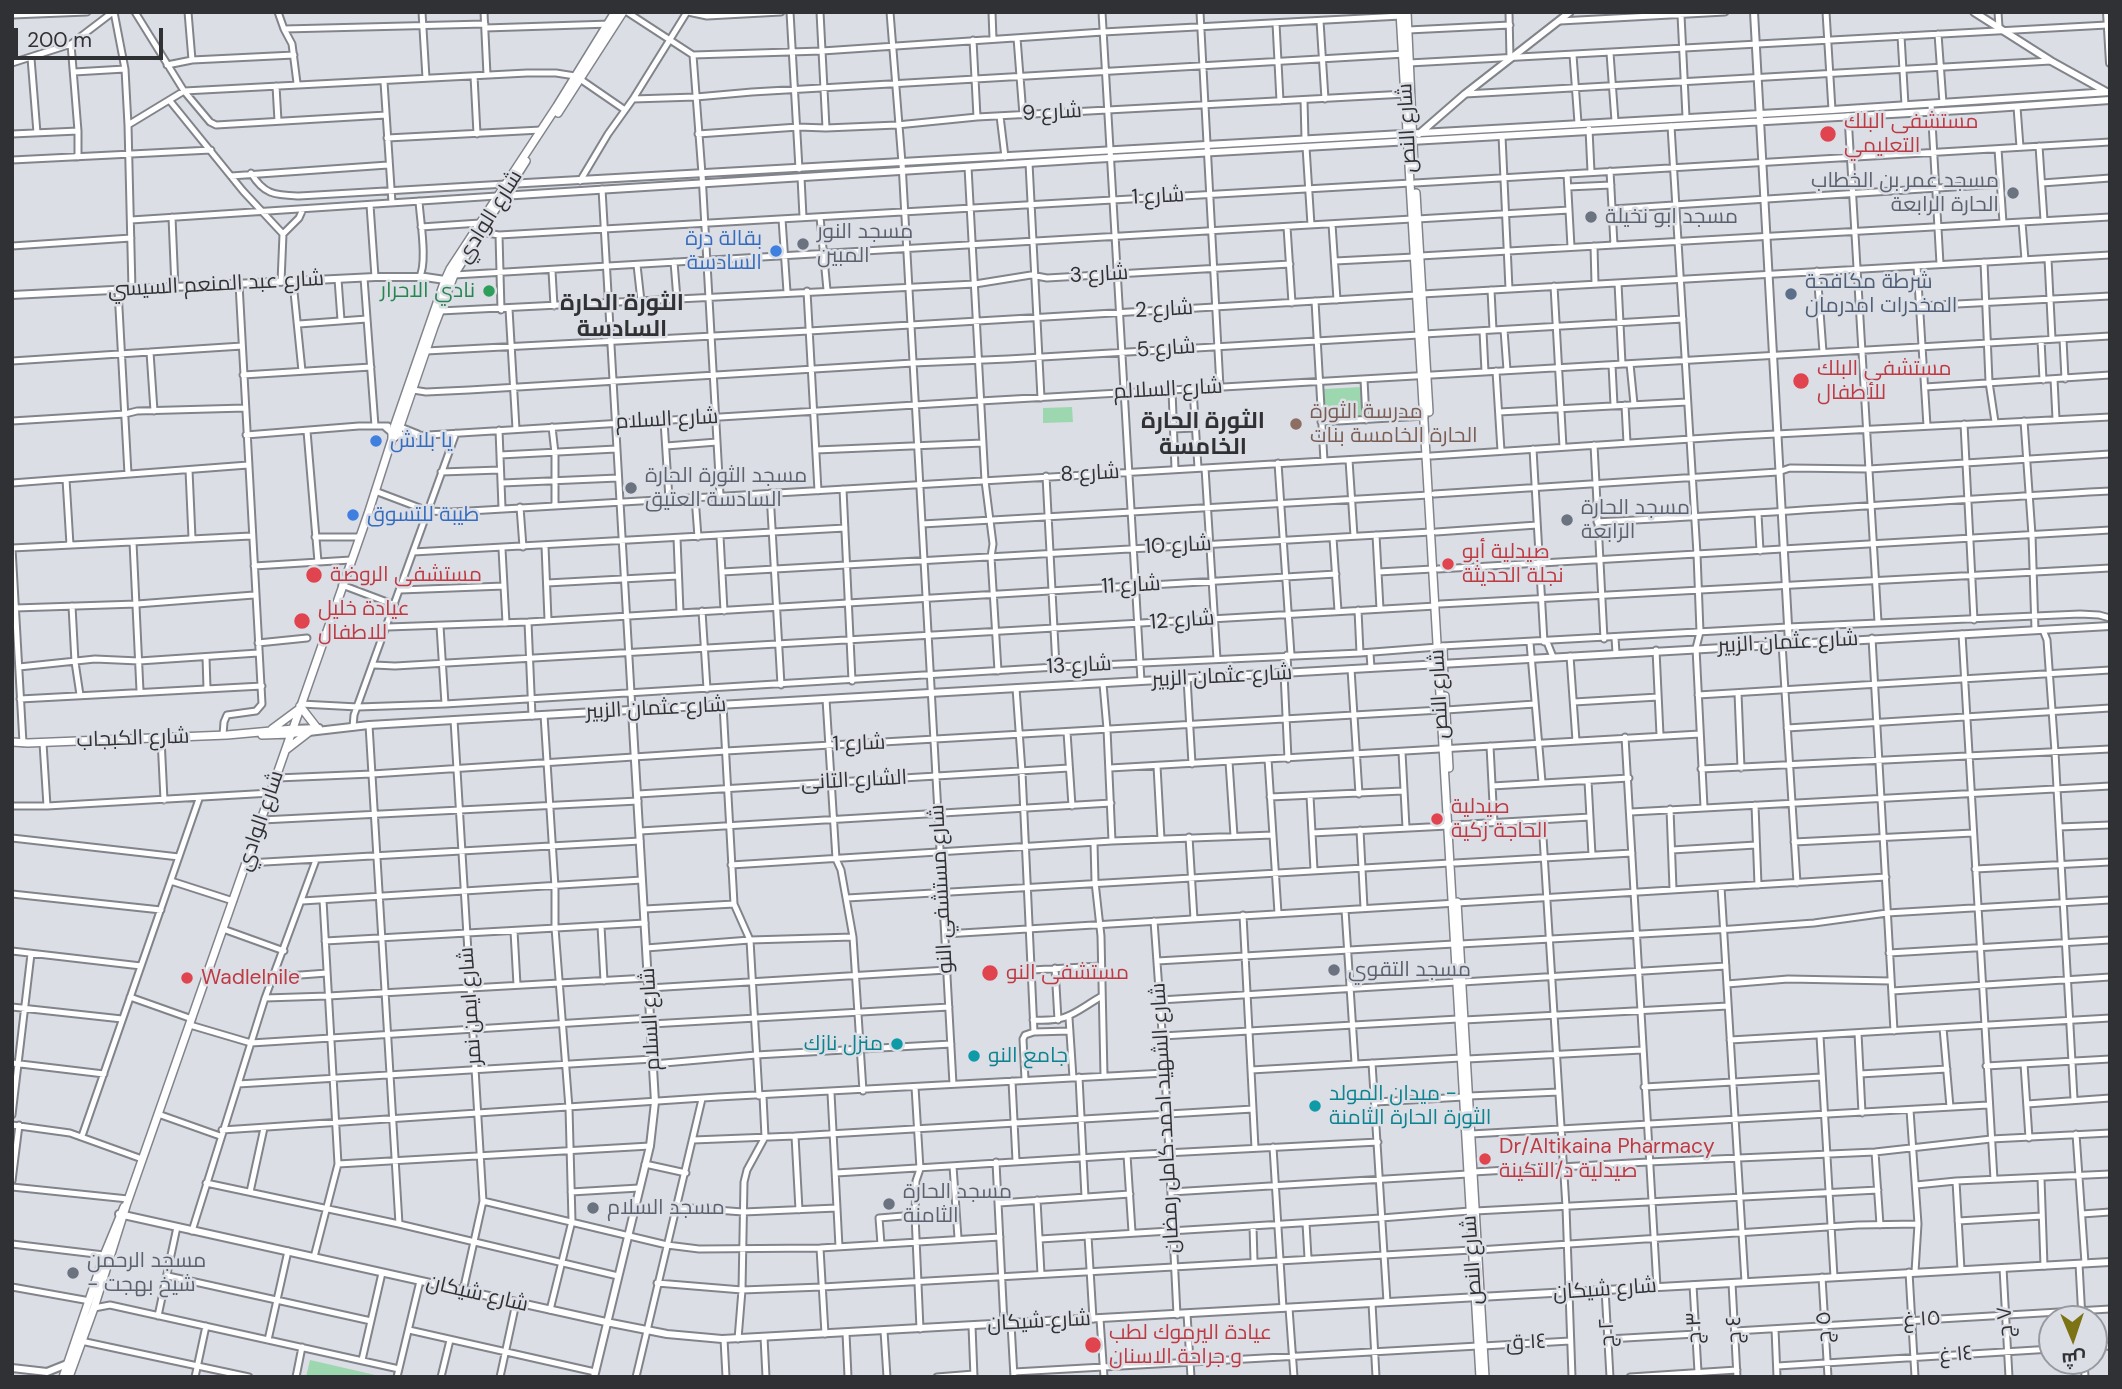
<!DOCTYPE html>
<html>
<head>
<meta charset="utf-8">
<style>
  body { margin:0 }
  #map { position:relative; width:2122px; height:1389px; overflow:hidden; background:#dcdee6; font-family:"DM Sans",Cairo,sans-serif }
  canvas { display:block }
  .frame { position:absolute; inset:0; border:14px solid #303134; pointer-events:none }
  .north { position:absolute; left:2038px; top:1305px; width:70px; height:70px; box-sizing:border-box; background:#dcdee6; border:2px solid #97999f; border-radius:50%; rotate:178deg; font-size:19px; font-weight:700; line-height:28px; text-align:center; color:#303134 }
  .north::after { content:''; display:block; margin:auto; width:24px; height:32px; background:#7c7314; clip-path:polygon(50% 0,100% 100%,50% 72%,0 100%) }
  .scale { position:absolute; left:14px; top:28px; width:149px; height:32px; box-sizing:border-box; border:4px solid #303134; border-top:0; padding-left:9px; font-size:21px; line-height:24px; white-space:nowrap; color:#303134; -webkit-text-stroke:5px #dcdee6; paint-order:stroke }
</style>
</head>
<body>
<div id="map">
<canvas width="2122" height="1389"></canvas>
<div class="frame"></div>
<div class="north">ش</div>
<div class="scale">200 m</div>
</div>
<script>
const c = document.querySelector('canvas').getContext('2d');
c.lineJoin = 'round';
function paint(path, color) { c.fillStyle = color; c.fill(path, 'evenodd'); }
function trace(path, color, width, dash) { c.strokeStyle = color; c.lineWidth = width; c.lineCap = dash ? 'butt' : 'round'; c.setLineDash(dash || []); c.stroke(path); }
function label(font, color, halo, rows, align = 'center') {
  c.font = font + ' "DM Sans",Cairo,sans-serif'; c.lineWidth = 5; c.setLineDash([]); c.textBaseline = 'middle'; c.strokeStyle = halo; c.fillStyle = color; for (const [text, x, y, turn = 0] of rows) {
    c.save(); c.translate(x, y); c.rotate((+turn || 0) * Math.PI / 180); c.textAlign = isNaN(turn) ? turn : align; if (halo) c.strokeText(text, 0, 0); c.fillText(text, 0, 0); c.restore();
  }
}
const green = new Path2D(`
  M1361,387L1363,416L1326,419L1324,389Z
  M1072,407L1073,422L1043,423V408Z
  M310,1360L384,1377H306Z`);
const minor = new Path2D(`
  M114,12L125,69L128,125
  M135,12L184,91L210,122L216,125L386,115
  M188,12L192,60
  M278,12L284,29L292,44L297,83
  M422,12L426,78
  M484,12L487,75
  M627,12L693,55
  M688,12L707,16L781,12
  M790,12L799,169
  M820,12L826,128
  M890,12L902,163L953,1084
  M992,12L993,39
  M1102,12L1141,681
  M1200,12L1220,387
  M1509,12L1510,59
  M1826,12L1832,110
  M1998,12L1999,27
  M12,15L87,12
  M1681,15L1686,117
  M1320,21L1325,99
  M1560,21L1725,12
  M1276,23L1280,101
  M485,28L611,24
  M284,29L485,24
  M1408,30L1510,25
  M1938,34L1943,103
  M1901,36L1905,105
  M1017,38L1023,115
  M973,40L977,117
  M71,44L78,131V157
  M1610,53L1615,121
  M1573,55L1578,123
  M31,58L37,133
  M12,63L71,44L113,12
  M1409,63L2107,25
  M167,65L192,60L294,55
  M74,72L125,69
  M474,76L477,134
  M580,79L625,110
  M384,82L392,203
  M276,86L278,121
  M1465,94L2051,61
  M633,99L696,97L752,92L1405,54
  M1304,100L1305,139
  M170,101L243,191L283,234
  M1931,104L1940,264
  M2017,107L2020,147
  M1000,116L1005,157
  M1848,116L1878,622
  M1671,126L1697,554L1700,632L1696,648L1704,807
  M1589,129L1591,172
  M12,134L78,131
  M698,134L798,127L826,128L897,125L977,117L1406,94
  M1502,136L1509,289
  M387,138L541,130
  M2039,146L2044,220
  M1306,147L1311,225
  M1998,149L2003,223
  M12,160L211,150
  M1029,163L1041,398
  M968,167L985,481L993,544L991,557L998,671
  M1610,171L1614,245
  M251,173C264,195 275,195 299,196L506,184
  M1567,174L1571,247
  M231,176L388,165
  M801,177L803,217
  M580,181L608,134L633,99L687,12
  M1415,183L2110,142
  M2042,183L2110,178
  M1568,187L1611,185
  M602,189L632,710
  M370,205L375,277
  M1612,209L2000,184
  M172,217L175,288
  M820,217L827,290
  M782,219L787,292
  M1417,219L1569,210
  M131,220L497,196
  M2022,222L2025,260
  M1332,224L1337,300
  M421,227L480,223
  M1287,227L1292,303
  M481,232L499,235L1411,183
  M499,235L501,310
  M12,246L131,238
  M1594,246L1595,284
  M1420,256L2110,217
  M2048,259L2052,339
  M1335,261L1414,257
  M674,262L677,299
  M1984,262L1989,382L1995,422
  M637,265L641,301
  M1917,266L1927,426
  M552,271L554,306
  M1817,271L1823,352
  M454,275L1412,219
  M364,278L375,426
  M419,278C428,264 420,219 419,201
  M338,279L341,320
  M281,282L283,234L299,218L303,209
  M293,282L302,371
  M1618,283L1622,364
  M1554,286L1563,447
  M118,290L128,474
  M132,290L128,125L184,91L527,73H556L575,76
  M1491,290L1493,330
  M807,291L818,491
  M1422,294L2110,255
  M1315,301L1324,461
  M1919,306L2110,296
  M509,309L516,429
  M440,311L975,284L1031,275L1047,278L1290,264
  M299,324L367,319
  M1504,330L1507,370
  M1483,331L1485,372
  M1424,334L1683,319
  M2063,339L2065,379
  M2041,340L2043,380
  M426,351L809,331L1417,295
  M150,352L154,411
  M12,361L242,346
  M1630,364L1634,404
  M1612,365L1614,405
  M1496,371L1501,451
  M243,375L371,367
  M1364,379L1366,420
  M2054,379L2056,419
  M1925,387L2110,375
  M1193,389L1198,468
  M413,390L426,392L469,390L913,363L1008,359L1419,335
  M1172,390L1175,469
  M1625,405L1627,443
  M1499,412L1687,402
  M12,421L125,414L137,411L245,408
  M664,421L669,499
  M2024,421L2032,535L2035,630
  M1321,422L1425,416
  M1964,424L1974,620
  M398,426L418,434
  M385,427L392,433L412,436L980,401L2110,336
  M552,427L555,453V504
  M1173,429L1195,428
  M499,430L502,508
  M307,431L318,562
  M246,435L359,426H388
  M1594,445L1604,639
  M666,446L717,442
  M1533,449L1544,642
  M816,450L983,443
  M500,455L616,449
  M1431,456L1737,436L2110,417
  M1349,460L1354,536
  M1278,463L1291,655
  M1205,468L1217,659
  M189,470L192,538
  M441,472L500,470
  M1046,476L1056,667
  M66,479L70,545
  M12,483L248,465
  M502,483L618,478
  M843,489L852,681
  M375,491L428,511L452,512L1427,455
  M770,493L781,685
  M1434,494L1778,472L1790,468L1869,469L2110,454
  M720,495L702,174L693,55L822,51L1103,32L1401,16
  M695,497L698,537
  M520,507L523,547
  M1758,514L1760,551
  M1597,522C1768,514 1939,500 2110,491
  M922,524L1429,495
  M1436,532L1537,525
  M1376,535L1380,609
  M720,536L724,611
  M315,537H359
  M677,538L680,612
  M1333,538L1338,611
  M133,542L140,691
  M545,546L548,620
  M12,548L251,536
  M12,548L23,743
  M502,549L506,623
  M413,552L845,528
  M254,566L351,560
  M1438,569L2110,530
  M722,572L1431,532
  M1378,572L1433,569
  M547,583L678,576
  M342,585L395,605
  M400,590L504,586
  M1440,604L2110,568
  M72,606L75,662L80,695
  M15,608L137,604L254,595
  M1358,610L1360,653
  M702,611L707,689
  M528,622L532,716
  M440,626L445,704
  M388,627L528,622L1336,574
  M2043,630L2047,640L2055,752L2074,1099
  M1962,634L1994,1179
  M1615,638L1616,653
  M1872,638L1894,1031
  M1547,642L1553,657
  M258,643L307,638
  M1530,643L1542,782
  M1782,643L1797,883
  M1442,646L1788,627L2080,614L2099,615L2110,618
  M1656,650L1660,735
  M1370,653L1371,668
  M1287,655L1288,673
  M1570,656L1576,741
  M206,657L207,689
  M374,665L395,666L1436,606
  M19,667L95,659L139,661L258,653
  M1351,669L1359,794
  M1284,673L1288,759
  M1187,678L1192,764
  M1103,684L1107,729L1112,841
  M1016,688L1022,772L1034,1032
  M1738,693L1741,768
  M1698,695L2110,670
  M20,699L262,686
  M826,699L836,859L841,870L853,937L863,1091
  M1574,702L1658,697
  M301,704L358,707L445,704L1056,667L1360,653L1438,647
  M723,705L734,904L750,940L759,1096
  M1446,710L1535,704
  M544,715L555,887V928L569,1108L572,1221L550,1310
  M454,720L483,1201L463,1291
  M369,725L399,1224
  M353,727L354,715L456,433
  M1787,728L2110,708
  M1067,732L1072,806
  M223,735L224,722L227,715L256,711L262,704L239,284
  M1625,737L1657,1287
  M161,738L164,800
  M43,743L47,806
  M1490,746L1494,823
  M1402,752L1406,828
  M1268,759L1278,913
  M1229,762L1234,836
  M1157,766L1161,839
  M1110,768L1700,734
  M1701,769L2110,749
  M277,778L372,774L726,751L1441,710
  M1588,781L1592,855
  M1492,786L1629,778
  M638,794L1069,768
  M1310,796L1314,870
  M1270,797L1403,791
  M1755,805L1758,885
  M12,806H47L271,793
  M1670,809L1673,889
  M1631,812L2110,786
  M262,820L638,801
  M1542,821L1566,1207L1572,1377
  M1452,825L1590,817
  M2059,827L2110,825
  M1360,830L1364,908
  M640,831L1111,803
  M1312,833L1448,826
  M1189,837L1194,919
  M12,838L179,857
  M1794,842L1973,833
  M1094,843L1095,882L1101,936L1104,1076
  M1672,850L1756,845
  M247,863L640,841
  M1455,863L1632,853
  M731,865L1112,841L1273,835
  M1975,869L2110,862
  M171,881L233,901
  M1721,887L1745,1282
  M12,894L161,910
  M847,898L1450,863
  M302,901L642,880
  M645,909L734,904
  M1345,910L1355,1063
  M1243,915L1255,1148
  M1154,921L1165,1073L1177,1315
  M601,926L604,981
  M223,929L284,951
  M514,931L517,985
  M945,934L1886,877
  M325,941L645,923
  M1460,944L1732,929L1814,923L1887,913L2110,900
  M646,948L750,940L853,937
  M12,951L141,966
  M1889,953L2110,940
  M1157,961L1454,944
  M1055,968L1058,1020
  M1032,970L1101,966
  M274,977L327,973
  M1462,982L1726,966
  M1727,984L1788,979L1891,981
  M649,988L947,970
  M1892,991L2110,977
  M130,997L192,1019
  M265,998L328,996L648,978
  M1160,1000L1457,982
  M12,1007L122,1019
  M1069,1018L1073,1078
  M1033,1020C1069,1022 1073,1013 1102,996
  M1464,1020L1728,1006
  M651,1024L949,1007
  M190,1025L251,1043L651,1018
  M1943,1028L1950,1107
  M1858,1033L1862,1113
  M1162,1036L1458,1019
  M1820,1036L1834,1277
  M1730,1040L2110,1018
  M1467,1059L1642,1050
  M12,1063L104,1074
  M1372,1063L1387,1302
  M653,1064L756,1055L951,1044
  M2024,1064L2029,1138
  M1986,1066L2110,1059
  M1251,1070L1461,1058
  M1860,1074L1947,1069
  M1079,1077L1085,1197
  M1025,1080L1023,1039L1025,1035L1034,1032L1070,1031
  M1012,1081L1016,1161
  M238,1084L653,1059
  M915,1087L920,1169L916,1181L915,1215L920,1329
  M1644,1087L1822,1077
  M831,1093L839,1247
  M1469,1096L1559,1092
  M1376,1102L1464,1097
  M2027,1104L2110,1098
  M1910,1110L1918,1224L1915,1272
  M158,1114L220,1136
  M12,1115L31,954
  M12,1125L70,1133L142,1159
  M222,1130L718,1097L1165,1073
  M1471,1134L1988,1105
  M2076,1134L2085,1263
  M82,1136L199,799
  M795,1136L799,1210
  M693,1140L795,1136L1253,1109
  M1273,1147L1283,1308
  M1875,1152L1880,1225
  M1127,1155L1132,1232
  M996,1162L1004,1324
  M338,1164L650,1146
  M645,1164L686,1173
  M953,1166L958,1238
  M1473,1172L1648,1162L1875,1152L1991,1139L2110,1133
  M836,1173L1127,1155L1378,1142
  M2041,1178L2044,1266
  M12,1181L19,1125
  M1956,1181L1961,1270
  M206,1183L399,1224L618,1276
  M1916,1185L1956,1181L2110,1174
  M12,1187L128,1199
  M250,1192L264,1128
  M571,1192L639,1188
  M1171,1192L1468,1174
  M1037,1200L1041,1274
  M483,1201L667,1245L699,1249L820,1248L1000,1237
  M999,1203L1130,1194
  M676,1207L743,1212L837,1208
  M1475,1211L1878,1190
  M2082,1214L2110,1212
  M1958,1221L2042,1216
  M1306,1223L1308,1258
  M1253,1226L1254,1261
  M192,1231L265,998L316,860
  M1088,1236L1093,1319
  M1040,1239L1381,1218L1470,1211
  M12,1244L104,1255
  M881,1244L879,1218L915,1215
  M820,1248L825,1334
  M1478,1250L1858,1225L1918,1224
  M314,1257L338,1164L323,900
  M2079,1264L2082,1319
  M2003,1268L2009,1377
  M1909,1272L1915,1377
  M168,1276L371,1321
  M1822,1277L1828,1377
  M657,1283L742,1290L822,1287L1472,1250
  M1732,1283L1737,1377
  M1693,1285L1698,1372
  M12,1287L90,1301
  M1605,1289L1610,1377
  M1372,1303L1376,1377
  M94,1308L110,1305L399,1369
  M1289,1308L1294,1377
  M1187,1314L1191,1377
  M158,1316L177,1227
  M1100,1319L1104,1377
  M1011,1324L1014,1377
  M972,1326L974,1377
  M1775,1329L1777,1377
  M409,1330L595,1372
  M884,1331L887,1377
  M1735,1331L2110,1309
  M846,1333L848,1377
  M764,1337L766,1377
  M724,1339L726,1377
  M738,1339L742,1290L744,1182L747,1170L765,1137L763,1096
  M1608,1339L1696,1334
  M268,1340L288,1251
  M81,1341L249,1377
  M1483,1346L1570,1341
  M2094,1347L2110,1346
  M362,1360L382,1273
  M2084,1361L2085,1377
  M1777,1366L2052,1349
  M1014,1372L1478,1346
  M195,1377L206,1326
  M296,1377L302,1347
  M397,1377L420,1281
  M441,1377L450,1340
  M500,1377L516,1303
  M636,1377L702,1099
  M937,1377L974,1374
  M1630,1377L1737,1370`);
const tertiary = new Path2D(`
  M1754,12L1789,643
  M1974,12L2051,61L2105,91
  M2107,12L2110,63
  M1419,134L1465,94L1570,12
  M508,184L1832,110L2110,92
  M501,196L1091,159L1980,109L2110,100
  M12,295L375,277H425L445,280
  M293,729L319,728
  M291,734L369,725L454,720L2110,626
  M119,1214L606,1322L667,1334L722,1339L2110,1262
  M12,1368L47,1372L67,1364
  M594,1377L650,1146L655,1102L632,710`);
const secondary = new Path2D(`
  M1400,12L1480,1377
  M1407,12L1414,167
  M558,113L623,12
  M1416,193L1429,412
  M392,439L397,435L434,327L454,275L526,161
  M1443,647L1444,681
  M1445,696L1449,768
  M300,706L317,728
  M272,729L299,709
  M262,735L291,734
  M12,742L28,743L227,735L293,729
  M287,749L309,732
  M1457,902L1485,1377
  M63,1377L105,1253L124,1207
  M69,1377L94,1308L127,1203L368,514L392,439V433L445,280L450,269L557,106L615,12`);
const markers = [
  [1828,134,9,"#e0444e"],
  [2013,193,7,"#6b7280"],
  [1591,217,7,"#6b7280"],
  [803,244,7,"#6b7280"],
  [776,251,7,"#3f7fe0"],
  [489,291,7,"#2e9e5b"],
  [1791,294,7,"#5c6f8a"],
  [1801,381,9,"#e0444e"],
  [1296,424,7,"#8d6e63"],
  [376,441,7,"#3f7fe0"],
  [631,488,7,"#6b7280"],
  [353,515,7,"#3f7fe0"],
  [1567,520,7,"#6b7280"],
  [1448,564,7,"#e0444e"],
  [314,575,9,"#e0444e"],
  [302,621,9,"#e0444e"],
  [1437,819,7,"#e0444e"],
  [1334,970,7,"#6b7280"],
  [990,973,9,"#e0444e"],
  [187,978,7,"#e0444e"],
  [897,1044,7,"#0f9aa8"],
  [974,1056,7,"#0f9aa8"],
  [1315,1106,7,"#0f9aa8"],
  [1485,1159,7,"#e0444e"],
  [889,1204,7,"#6b7280"],
  [593,1208,7,"#6b7280"],
  [73,1273,7,"#6b7280"],
  [1093,1345,9,"#e0444e"]
];
const streetNames = [
  ["شارع 9",1052,113,-3],
  ["شارع النص",1408,128,-93],
  ["شارع 1",1158,197,-3],
  ["شارع الوادي",490,217,-58],
  ["شارع 3",1099,275,-3],
  ["شارع عبد المنعم السيسي",216,285,-3],
  ["شارع 2",1164,310,-3],
  ["شارع 5",1166,349,-4],
  ["شارع السلالم",1168,390,-3],
  ["شارع السلام",667,420,-3],
  ["شارع 8",1090,474,-3],
  ["شارع 10",1178,546,-3],
  ["شارع 11",1131,586,-3],
  ["شارع 12",1182,621,-4],
  ["شارع عثمان الزبير",1788,643,-3],
  ["شارع 13",1079,666,-3],
  ["شارع عثمان الزبير",1222,677,-3],
  ["شارع النص",1440,694,-93],
  ["شارع عثمان الزبير",656,709,-3],
  ["شارع الكبجاب",133,739,-2],
  ["شارع 1",859,744,-2],
  ["الشارع التانى",854,781,-3],
  ["شارع الوادي",261,821,-71],
  ["شارع مستشفي النو",942,889,-93],
  ["شارع ايمن نمر",471,1006,-94],
  ["شارع السلام",651,1019,-93],
  ["شارع الشهيد احمد كامل رمضان",1166,1118,-93],
  ["شارع النص",1473,1260,-94],
  ["شارع شيكان",1605,1290,-4],
  ["شارع شيكان",477,1294,13],
  ["١٥ غ",1922,1320,-4],
  ["شارع شيكان",1039,1322,-3],
  ["٧ ج",2006,1322,-94],
  ["٥ ج",1825,1327,-93],
  ["٣ ج",1695,1328,-93],
  ["٤ ج",1735,1330,-93],
  ["٢ ج",1608,1333,-93],
  ["١٤ ق",1526,1343,-3],
  ["١٤ غ",1956,1355,-5]
];
const healthNames = [
  ["مستشفى البلك",1844,122],
  ["التعليمي",1844,146],
  ["مستشفى البلك",1817,369],
  ["للأطفال",1817,393],
  ["صيدلية أبو",1462,552],
  ["نجلة الحديثة",1462,576],
  ["مستشفى الروضة",330,575],
  ["عيادة خليل",318,609],
  ["للاطفال",318,633],
  ["صيدلية",1451,807],
  ["الحاجة زكية",1451,831],
  ["مستشفى النو",1006,973],
  ["Wadlelnile",201,978],
  ["Dr/Altikaina Pharmacy",1499,1147],
  ["صيدلية د/التكينة",1499,1171],
  ["عيادة اليرموك لطب",1109,1333],
  ["و جراحة الاسنان",1109,1357]
];
const worshipNames = [
  ["مسجد عمر بن الخطاب",1999,181,"right"],
  ["الحارة الرابعة",1999,205,"right"],
  ["مسجد ابو نخيلة",1605,217],
  ["مسجد النور",817,232],
  ["المبين",817,256],
  ["مسجد الثورة الحارة",645,476],
  ["السادسة العتيق",645,500],
  ["مسجد الحارة",1581,508],
  ["الرابعة",1581,532],
  ["مسجد التقوي",1348,970],
  ["مسجد الحارة",903,1192],
  ["الثامنة",903,1216],
  ["مسجد السلام",607,1208],
  ["مسجد الرحمن",87,1261],
  ["- شيخ بهجت",87,1285]
];
const shopNames = [
  ["بقالة درة",762,239,"right"],
  ["السادسة",762,263,"right"],
  ["يا بلاش",390,441],
  ["طيبة للتسوق",367,515]
];
const serviceNames = [
  ["شرطة مكافحة",1805,282],
  ["المخدرات امدرمان",1805,306]
];
const leisureNames = [
  ["نادي الاحرار",475,291]
];
const educationNames = [
  ["مدرسة الثورة",1310,412],
  ["الحارة الخامسة بنات",1310,436]
];
const cultureNames = [
  ["منزل نازك",883,1044,"right"],
  ["جامع النو",988,1056],
  ["ميدان المولد -",1329,1094],
  ["الثورة الحارة الثامنة",1329,1118]
];
const neighbourhoodNames = [
  ["الثورة الحارة",622,304],
  ["السادسة",622,330],
  ["الثورة الحارة",1203,422],
  ["الخامسة",1203,448]
];
paint(green, '#9dd7af');
trace(minor, '#82848b', 9);
trace(tertiary, '#82848b', 10);
trace(secondary, '#82848b', 10);
trace(minor, '#fff', 5);
trace(tertiary, '#fff', 6);
trace(secondary, '#fff', 7);
for (const [x, y, r, color] of markers) { const dot = new Path2D(); dot.arc(x, y, r, 0, 2 * Math.PI); c.fillStyle = color; c.fill(dot); trace(dot, '#dcdee6', 2.5); }
label('21px', '#303134', '#dcdee6', streetNames);
label('21px', '#be3a42', '#dcdee6', healthNames, 'left');
label('21px', '#5b616d', '#dcdee6', worshipNames, 'left');
label('21px', '#366cbe', '#dcdee6', shopNames, 'left');
label('21px', '#4e5e75', '#dcdee6', serviceNames, 'left');
label('21px', '#27864d', '#dcdee6', leisureNames, 'right');
label('21px', '#785e54', '#dcdee6', educationNames, 'left');
label('21px', '#0d838f', '#dcdee6', cultureNames, 'left');
label('bold 23px', '#303134', '#dcdee6', neighbourhoodNames);
</script>
</body>
</html>
